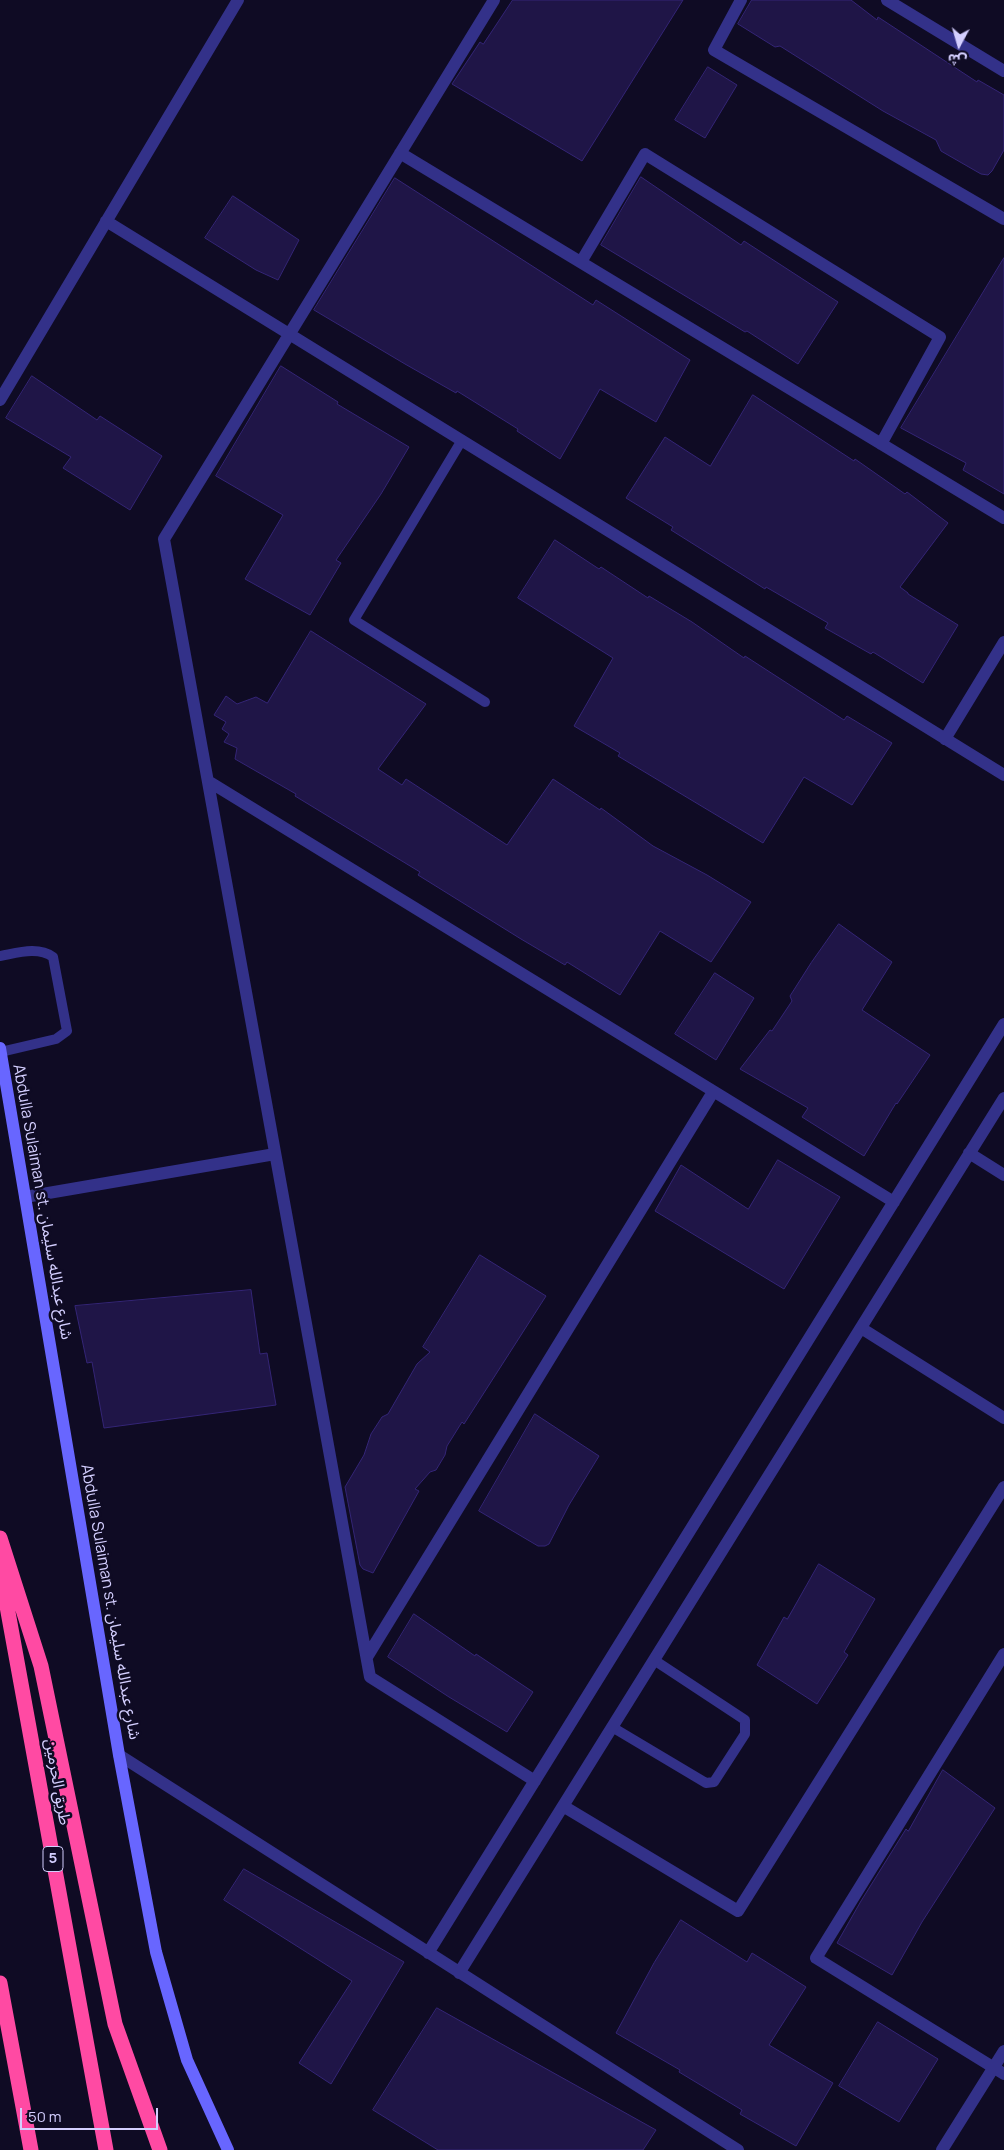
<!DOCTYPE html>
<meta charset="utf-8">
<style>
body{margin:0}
#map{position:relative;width:1004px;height:2150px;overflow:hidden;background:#0f0b24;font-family:Manrope,"Noto Sans Arabic",sans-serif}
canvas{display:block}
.north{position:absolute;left:934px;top:20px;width:50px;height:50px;-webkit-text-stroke:4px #0f0b24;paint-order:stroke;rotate:186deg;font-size:14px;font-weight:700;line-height:20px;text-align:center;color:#d4cfff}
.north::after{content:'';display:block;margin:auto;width:18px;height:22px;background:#d4cfff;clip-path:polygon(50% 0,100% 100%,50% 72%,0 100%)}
.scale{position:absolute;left:20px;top:2108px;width:138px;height:22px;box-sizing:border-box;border:2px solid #d4cfff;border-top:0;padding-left:6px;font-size:15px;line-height:18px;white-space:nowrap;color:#d4cfff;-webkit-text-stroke:4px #0f0b24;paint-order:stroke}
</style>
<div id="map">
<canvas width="1004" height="2150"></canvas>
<div class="north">ش</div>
<div class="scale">50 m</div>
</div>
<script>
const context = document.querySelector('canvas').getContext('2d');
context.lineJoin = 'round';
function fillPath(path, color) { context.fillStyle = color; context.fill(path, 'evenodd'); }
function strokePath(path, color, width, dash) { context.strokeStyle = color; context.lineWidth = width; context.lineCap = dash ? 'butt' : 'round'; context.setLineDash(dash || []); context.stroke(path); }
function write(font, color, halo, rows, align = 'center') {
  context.font = font + ' Manrope,"Noto Sans Arabic",sans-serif'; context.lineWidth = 5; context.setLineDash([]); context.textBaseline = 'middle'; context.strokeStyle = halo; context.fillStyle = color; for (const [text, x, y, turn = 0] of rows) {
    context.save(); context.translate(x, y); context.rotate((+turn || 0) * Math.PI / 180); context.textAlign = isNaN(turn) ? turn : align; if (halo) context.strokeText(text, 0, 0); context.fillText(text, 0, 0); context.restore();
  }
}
const building = new Path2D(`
 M513 0H683L582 161 452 84 480 42 483 44Z
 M752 0H851L877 20 878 17 977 82 978 80 1004 95V150L992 171 988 175 981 174 941 151 936 140 883 111 780 46 775 47 738 24Z
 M708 67 737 85 705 138 675 120Z
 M641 177 741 245 744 241 838 302 798 364 747 331 745 332 601 245Z
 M395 178 593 305 596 300 690 360 656 422 600 389 560 459 517 431 518 429 457 391 456 393 405 364 314 310Z
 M233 196 299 240 278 280 256 270 205 238Z
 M1004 258V494L963 470 966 463 901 428Z
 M281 366 338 402 337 404 409 447 381 494 336 560 341 563 310 615 245 579 283 515 216 476Z
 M32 376 97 420 100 416 162 456 130 510 63 468 71 457 6 418Z
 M753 395 854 461 855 459 905 494 907 492 948 523 900 587 908 593V594L958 625 923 683 873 652 871 654 825 628 828 623 766 587 765 589 671 530 673 527 626 498 665 437 710 466Z
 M555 540 599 569 601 567 648 598 649 596 692 622 744 658 745 656 844 720 847 716 892 743 852 805 804 777 763 843 618 756 620 753 574 726 613 658 518 598Z
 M311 631 426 704 378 769 402 785 406 779 507 845 553 779 600 810 601 808 653 846 707 875 751 902 711 962 660 931 620 995 567 962 565 965 521 939 418 875 420 872 295 796 296 794 235 759 237 748 224 742 229 734 222 729 226 722 214 715 226 696 237 704 256 697 267 703Z
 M839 924 892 962 862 1010 930 1055 897 1104 896 1103 864 1156 802 1117 808 1108 740 1069 770 1030 772 1031 792 1001 790 996 811 963Z
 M715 973 754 998 716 1060 675 1034Z
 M778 1160 840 1197 784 1289 655 1211 681 1165 748 1209Z
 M480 1255 546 1296 464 1424 462 1422 447 1446 445 1455 436 1470 430 1472 415 1489 419 1491 373 1573 363 1569 360 1565 345 1487 364 1455 371 1434 382 1417 388 1414 417 1364 430 1352 423 1347Z
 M251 1290 260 1354 267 1353 276 1405 104 1428 92 1362 87 1363 75 1306Z
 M535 1414 599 1456 569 1505 549 1544 545 1546H538L479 1511Z
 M819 1564 875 1599 844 1652 848 1655 817 1704 757 1665 784 1617 787 1619Z
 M414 1614 475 1656 476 1654 533 1692 507 1732 449 1697 388 1657Z
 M943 1770 995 1808 922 1922 892 1975 837 1943 861 1901 906 1829 908 1831Z
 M244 1869 404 1962 331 2084 299 2063 352 1981 224 1900Z
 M681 1920 747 1962 752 1953 806 1987 769 2045 833 2083 796 2146 740 2114 742 2110 679 2072 680 2070 616 2033 654 1963Z
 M437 2008 656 2130 643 2150H438L373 2110Z
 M878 2022 938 2059 899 2122 839 2086Z`);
const service = new Path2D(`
 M462 440 354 620 485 702
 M0 956C17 953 38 946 53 957L67 1031 56 1039 1 1052
 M612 1727 706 1783 714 1782 745 1734V1720L654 1660`);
const minor = new Path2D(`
 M494 0 164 539 370 1677 535 1781
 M741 0 714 50 1004 219
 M887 0 1004 71
 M400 153 1004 518
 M106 221 1004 775
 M581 262 645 154 940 337 881 444
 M0 400 238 0
 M945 739 1004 642
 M208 781 894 1202
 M969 1153 1004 1175
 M25 1197 275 1154
 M861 1328 1004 1418
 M1004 1654 816 1958 1004 2074
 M367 1657 713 1092
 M119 1755 738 2150
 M563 1806 738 1911 1004 1487
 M428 1953 1004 1024
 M459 1973 1004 1098
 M942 2150 1004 2051`);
const secondary = new Path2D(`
 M0 1048 119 1755 156 1952 187 2060 228 2150`);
const motorway = new Path2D(`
 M0 1538 41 1666 115 2024 160 2150
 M0 1568 106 2150
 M0 1983 31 2150`);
const shields = [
 [53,1859,20]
];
const shieldNames = [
 ["5",53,1859]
];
const streetNames = [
 ["Abdulla Sulaiman st. شارع عبدالله سليمان",42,1202,80],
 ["Abdulla Sulaiman st. شارع عبدالله سليمان",110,1602,80],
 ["طريق الحرمين",57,1782,80]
];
fillPath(building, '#1f1547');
strokePath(building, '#342576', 1);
strokePath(service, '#333189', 10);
strokePath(minor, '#333189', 12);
strokePath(secondary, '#6866ff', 12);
strokePath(motorway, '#ff4aa3', 15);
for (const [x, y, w] of shields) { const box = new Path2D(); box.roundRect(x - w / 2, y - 12.5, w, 25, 4); context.fillStyle = '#0f0b24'; context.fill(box); strokePath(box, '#d4cfff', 1); }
write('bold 15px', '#d4cfff', null, shieldNames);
write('16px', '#d4cfff', '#0f0b24', streetNames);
</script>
